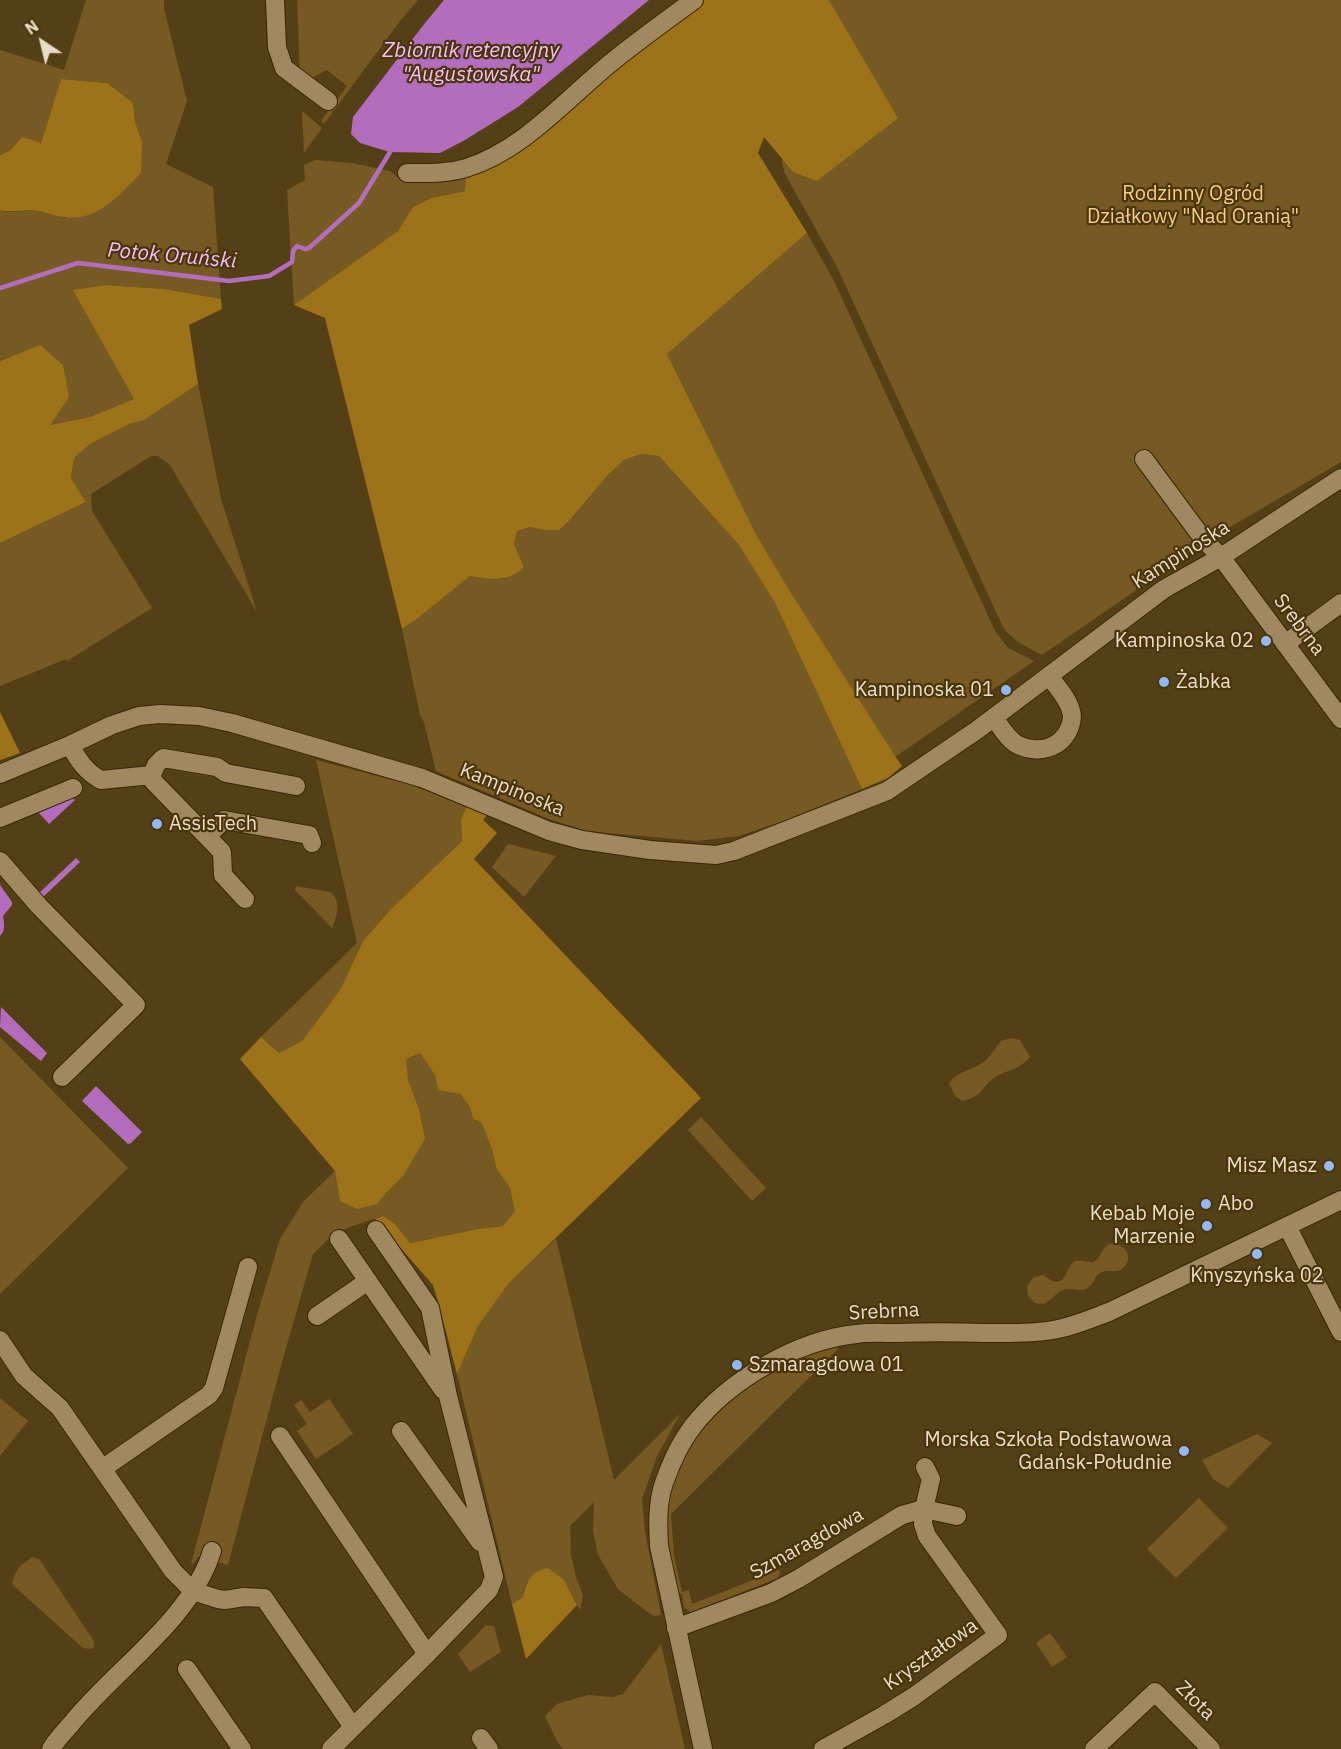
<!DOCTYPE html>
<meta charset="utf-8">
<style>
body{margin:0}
#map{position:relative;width:1341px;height:1749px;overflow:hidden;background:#554016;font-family:"IBM Plex Sans",sans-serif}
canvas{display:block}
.north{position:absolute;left:12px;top:12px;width:60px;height:60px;-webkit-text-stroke:4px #4a3509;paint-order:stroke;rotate:325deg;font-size:16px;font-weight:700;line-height:24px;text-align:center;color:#eaddc8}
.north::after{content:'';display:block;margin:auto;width:21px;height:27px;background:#eaddc8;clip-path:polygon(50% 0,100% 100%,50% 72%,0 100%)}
</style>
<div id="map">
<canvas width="1341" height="1749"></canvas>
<div class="north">N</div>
</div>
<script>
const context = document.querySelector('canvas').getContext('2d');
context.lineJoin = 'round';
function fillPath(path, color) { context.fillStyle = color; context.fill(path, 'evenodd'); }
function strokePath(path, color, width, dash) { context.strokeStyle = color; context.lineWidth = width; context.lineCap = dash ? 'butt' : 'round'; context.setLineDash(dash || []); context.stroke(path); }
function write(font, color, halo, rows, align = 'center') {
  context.font = font + ' "IBM Plex Sans",sans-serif'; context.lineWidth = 4.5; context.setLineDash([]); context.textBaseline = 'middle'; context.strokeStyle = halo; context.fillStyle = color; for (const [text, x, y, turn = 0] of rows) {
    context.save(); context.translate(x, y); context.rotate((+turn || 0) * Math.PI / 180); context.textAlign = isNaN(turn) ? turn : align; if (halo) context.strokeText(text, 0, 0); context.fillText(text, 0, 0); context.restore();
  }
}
const green = new Path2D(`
 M86 0H164V8L187 101 166 164 213 187 221 299 165 289 106 285 74 290 134 399 90 417 49 425 40 345 0 361V210L7 212 34 210 66 218 142 143 135 122 133 103 109 83 61 79 41 143 11 150 0 155V50L64 70Z
 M297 0H418L400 21 324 124 321 121 347 86 327 70 305 81 300 77Z
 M829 0H1341V462L1215 536 1210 535 1212 538 1042 655C1027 647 1013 641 1003 627L837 267 785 174 782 162V159L794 172 898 118Z
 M302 111 322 128 304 153Z
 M315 160 352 163 390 171 397 177 415 180 466 171 465 191 431 198 413 207 398 231 294 305 287 190 305 180 304 165Z
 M807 233 834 281 995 631 1008 648 1034 661 895 757 791 593 757 536 667 354Z
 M198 384 221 499 257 612 170 465 158 456H151L91 494 92 511 152 608 67 661 66 659 0 686V543L86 502 71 478 74 458 90 444 129 424 144 420Z
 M641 454 659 456 739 545 775 603 862 789 783 821 739 836 697 841 587 831 549 819 436 771 424 722 420 715 402 629 418 618 470 576 504 579 524 567 514 544 516 531 530 527 544 530H559L569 521 607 476 624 460Z
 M316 760 411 785 467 806 461 819 462 841 391 909 363 941 340 990 302 1041 279 1053 261 1037 357 943Z
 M508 844 556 856 524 897 492 867Z
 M296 886 330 892C342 900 337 917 332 928L295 890Z
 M0 1037 128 1168 0 1294Z
 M1011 1038 1020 1040 1030 1057C1016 1073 1007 1068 993 1079 979 1089 984 1096 962 1101L955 1096 949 1083C961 1069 969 1072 982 1063 990 1058 995 1048 1001 1041Z
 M420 1053 435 1075 438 1089 460 1094 470 1107 473 1119 481 1122 492 1149 496 1168 510 1188 516 1211 503 1226 478 1229 409 1243 394 1223 383 1216 335 1232 313 1254 280 1369 228 1565 198 1557 194 1563 191 1564 257 1315 280 1239 303 1202 335 1171 340 1201 377 1204 387 1192 403 1176 419 1109 408 1080 405 1059Z
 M701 1117 766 1188 752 1201 688 1130Z
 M556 1239 614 1480 680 1414 657 1456 642 1499 645 1532 661 1615 654 1616 646 1611 618 1589 598 1555 593 1531 594 1502 570 1526 571 1555 576 1577 583 1595 580 1610 564 1580 526 1583 523 1597 512 1604 457 1374 478 1326 509 1283Z
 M1113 1243C1125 1245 1134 1257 1124 1267 1117 1275 1110 1268 1102 1272 1094 1275 1094 1285 1086 1289 1079 1292 1071 1287 1063 1290 1051 1295 1050 1307 1035 1303L1028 1296 1027 1286 1034 1277 1044 1275C1047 1277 1049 1280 1053 1281 1066 1286 1066 1267 1074 1262 1081 1259 1087 1263 1094 1262 1103 1256 1101 1246 1113 1243Z
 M836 1345 838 1349 671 1514 674 1556 682 1592 689 1590 692 1604 779 1570 780 1572 778 1578 694 1611 690 1612 684 1607 682 1594H677C672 1569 665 1543 667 1517 675 1426 755 1369 836 1345Z
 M0 1398 28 1421 0 1456Z
 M329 1399 353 1434 316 1459 297 1431 307 1424 294 1405 301 1400 310 1412Z
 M1257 1434 1272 1443 1228 1488 1213 1479 1202 1460Z
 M1199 1498 1228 1528 1176 1578 1147 1549Z
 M32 1557 39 1559 94 1641V1646L92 1649 83 1648 15 1587 12 1583 15 1574 19 1567Z
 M486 1625 494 1626 501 1652 470 1672 458 1654Z
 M1050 1633 1067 1657 1052 1667 1036 1643Z
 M661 1644 685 1749H563L558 1743 545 1716 557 1704 588 1695 613 1697 623 1694Z`);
const forest = new Path2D(`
 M705 0H829L898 118 817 181 793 172 764 137 758 153 807 233 667 354 757 536 791 593 895 756 902 766 888 778 862 789 775 603 739 545 659 456 641 454 624 460 607 476 569 521 559 530H544L530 527 517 531 514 544 524 567C509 583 490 579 470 576L418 618 402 629 325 318 294 305 398 231 413 207 431 198 465 191 466 171 613 68Z
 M61 79 108 83 133 103 135 122 142 142 141 173C119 195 98 222 64 217 53 216 43 211 32 210 21 210 11 213 0 210V155L11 150 22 137 41 143Z
 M106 285 165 289 221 299 222 309 189 325 198 384 144 420 129 424 90 444 74 458 71 478 86 502 0 543V361L40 345 63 365 69 397 50 425 90 417 134 399 73 290Z
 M0 712 20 753 0 760Z
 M467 806 487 815 483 820 497 833 474 859 701 1098 509 1283 478 1326 457 1374 438 1301 433 1285 375 1219 383 1216 394 1223 410 1243 478 1229 503 1226 515 1211 510 1188 496 1168 492 1149 481 1122 473 1119 470 1107 460 1094 438 1090 435 1075 420 1053 406 1059 408 1080 419 1109 425 1139 403 1176 387 1192 377 1204 357 1209 340 1201 335 1171 240 1059 261 1037 279 1053 302 1041 340 990 363 941 391 909 462 841 461 819Z
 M548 1568 564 1580 577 1605 526 1659 512 1604 523 1597C527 1581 530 1572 548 1568Z`);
const water = new Path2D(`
 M444 0H649L518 107 465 140 440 153 390 152 360 143 351 134 353 117 425 23Z
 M73 798 75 800 49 824 38 812Z
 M76 858 80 862 42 898 38 894Z
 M0 885 12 902V905L3 916C4 924 6 930 0 936Z
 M1 1007 47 1053 41 1061 0 1027Z
 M96 1086 142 1132 131 1143 128 1144 82 1101Z`);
const stream = new Path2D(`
 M0 288 78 263 229 281 269 276 292 262 293 251 297 246 305 249 309 248 359 203 390 152`);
const minor = new Path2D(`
 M275 0 277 47 284 68 328 101
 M407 173C427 173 446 174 466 168 524 150 567 98 613 61 639 40 667 20 694 0
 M1144 459 1204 540 1221 557 1341 719
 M1285 644 1341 603
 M994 718C1001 727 1008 740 1018 745 1038 754 1060 749 1069 729 1071 724 1073 716 1071 711 1068 698 1056 686 1049 676
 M70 745C78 760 86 772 101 780L152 775 153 781 222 852 223 875 245 899
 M0 774 70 745 112 725 139 716 160 714 199 716 232 723 422 778 549 831 582 840 650 850 716 855 734 851 887 791 977 730 1164 589 1221 557 1341 478
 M152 775 156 765 163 758 217 767 226 773 296 786
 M0 818 73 788
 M207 836 224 820 309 835 312 843
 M0 861 39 906 136 1005 62 1077
 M1287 1226 1341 1332
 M339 1239 443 1390
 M317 1316 368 1281
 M0 1340 24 1376 60 1408 173 1571 193 1591 218 1599 225 1600 244 1597 264 1598 353 1727
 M401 1431 480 1542
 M280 1436 427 1654
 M102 1469 209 1395 214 1388 248 1267
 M676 1628 771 1593 798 1579 902 1515 924 1509 957 1516
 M187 1669 242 1749
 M481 1738 489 1749
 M51 1749C56 1740 64 1732 71 1724 115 1669 191 1620 212 1551
 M331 1749 427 1654 489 1590 494 1577 448 1396 430 1308 376 1230
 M703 1749 659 1546C658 1525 657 1503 664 1483 671 1463 680 1443 693 1426 729 1380 798 1340 856 1334 870 1332 884 1333 897 1333 926 1332 955 1332 984 1333 1007 1333 1030 1334 1053 1330 1072 1327 1090 1319 1109 1312L1341 1200
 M823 1749 884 1715 913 1697 998 1635 927 1536 923 1524 924 1509 931 1479 925 1467
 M1094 1749 1155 1692 1211 1749`);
const markers = [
 [1266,641,6,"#90b8fd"],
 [1164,682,6,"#90b8fd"],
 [1006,690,6,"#90b8fd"],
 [157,824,6,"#90b8fd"],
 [1329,1166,6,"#90b8fd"],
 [1206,1204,6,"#90b8fd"],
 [1207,1226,6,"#90b8fd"],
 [1257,1254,6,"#90b8fd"],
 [737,1365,6,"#90b8fd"],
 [1184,1451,6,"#90b8fd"]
];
const parkNames = [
 ["Rodzinny Ogród",1193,194],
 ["Działkowy \"Nad Oranią\"",1193,217]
];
const streetNames = [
 ["Kampinoska",1181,555,-32],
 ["Srebrna",1299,625,53],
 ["Kampinoska",512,790,22],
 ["Srebrna",884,1312,-3],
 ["Szmaragdowa",807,1544,-29],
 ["Kryształowa",931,1655,-35],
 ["Złota",1195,1701,45]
];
const poiNames = [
 ["Kampinoska 02",1254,641],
 ["Żabka",1176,682,"left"],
 ["Kampinoska 01",994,690],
 ["AssisTech",169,824,"left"],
 ["Misz Masz",1317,1166],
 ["Abo",1218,1204,"left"],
 ["Kebab Moje",1195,1214],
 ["Marzenie",1195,1237],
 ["Knyszyńska 02",1257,1276,"center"],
 ["Szmaragdowa 01",749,1365,"left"],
 ["Morska Szkoła Podstawowa",1172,1440],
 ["Gdańsk-Południe",1172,1463]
];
const waterNames = [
 ["Zbiornik retencyjny",471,51],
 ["\"Augustowska\"",471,75],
 ["Potok Oruński",172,256,5]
];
fillPath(green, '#775a23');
fillPath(forest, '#9d731a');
fillPath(water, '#b26dbe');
strokePath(stream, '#b26dbe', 4.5);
strokePath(minor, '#372707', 20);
strokePath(minor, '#a1895f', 18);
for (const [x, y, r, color] of markers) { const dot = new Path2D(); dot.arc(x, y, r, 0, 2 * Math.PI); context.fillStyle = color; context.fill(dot); strokePath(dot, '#4a3509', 2); }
write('20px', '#f6cd84', '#4a3509', parkNames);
write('20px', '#eaddc8', '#4a3509', streetNames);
write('20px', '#eaddc8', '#4a3509', poiNames, 'right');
write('italic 21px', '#f4bffe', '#4a3509', waterNames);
</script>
